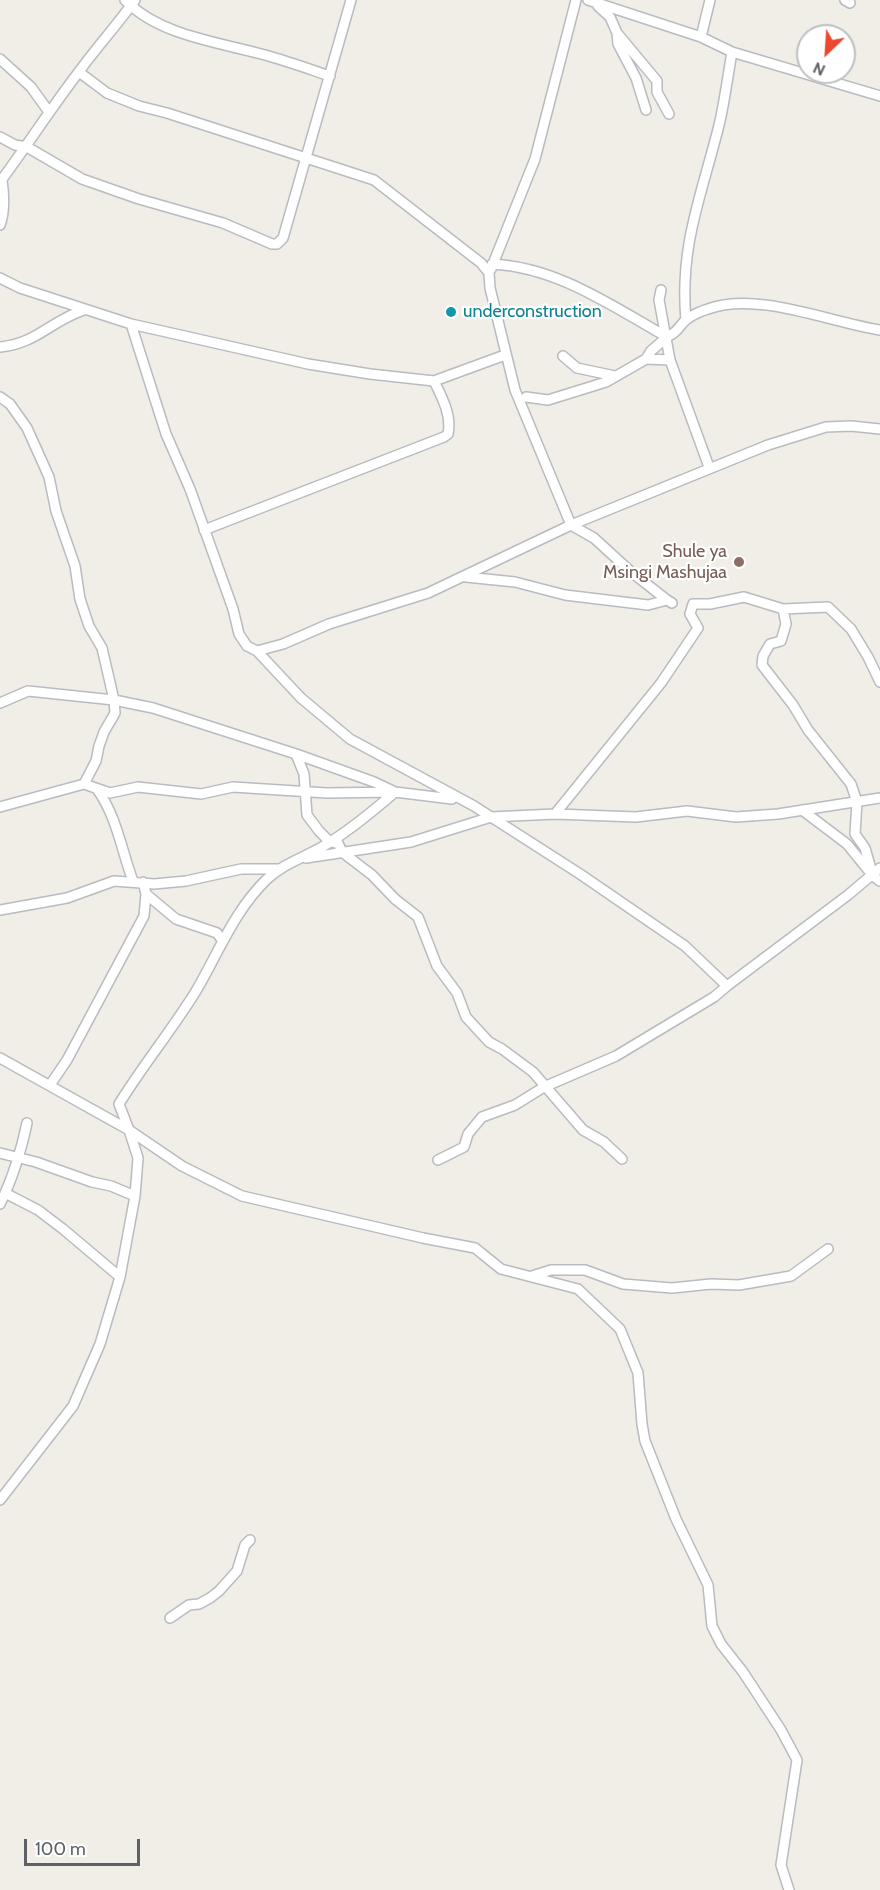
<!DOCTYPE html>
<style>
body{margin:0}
#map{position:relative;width:880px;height:1890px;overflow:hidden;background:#f0eee6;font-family:Cabin,sans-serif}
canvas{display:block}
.north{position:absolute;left:796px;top:24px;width:60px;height:60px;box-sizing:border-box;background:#fff;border:2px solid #bec0c2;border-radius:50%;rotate:205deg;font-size:16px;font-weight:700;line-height:24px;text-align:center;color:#5d6166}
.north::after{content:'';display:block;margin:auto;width:21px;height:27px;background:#ed482f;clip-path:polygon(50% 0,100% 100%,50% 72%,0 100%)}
.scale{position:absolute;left:24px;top:1839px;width:116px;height:27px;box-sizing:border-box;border:3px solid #5d6166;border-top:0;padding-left:8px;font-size:18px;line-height:21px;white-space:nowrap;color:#5d6166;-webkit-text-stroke:4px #fff;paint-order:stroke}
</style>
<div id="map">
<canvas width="880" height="1890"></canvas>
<div class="north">N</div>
<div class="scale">100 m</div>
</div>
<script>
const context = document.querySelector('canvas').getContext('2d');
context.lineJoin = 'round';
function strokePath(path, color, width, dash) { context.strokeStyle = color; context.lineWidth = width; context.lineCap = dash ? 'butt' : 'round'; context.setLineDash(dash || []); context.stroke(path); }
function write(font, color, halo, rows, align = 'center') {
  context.font = font + ' Cabin,sans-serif'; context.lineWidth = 4.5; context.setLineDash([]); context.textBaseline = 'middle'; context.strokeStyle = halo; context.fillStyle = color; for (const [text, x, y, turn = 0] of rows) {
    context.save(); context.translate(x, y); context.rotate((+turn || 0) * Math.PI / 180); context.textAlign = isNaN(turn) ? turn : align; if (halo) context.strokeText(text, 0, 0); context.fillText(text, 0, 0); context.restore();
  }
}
const street = new Path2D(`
 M125 0C160 36 219 42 265 55 287 61 309 69 330 76
 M588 0 701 37 732 52 880 96
 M845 0 850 3
 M598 6 610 17 617 33 618 44 636 78 646 110
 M617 33 657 81V92L669 114
 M701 37 710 0
 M0 59 31 87 49 112
 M79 72 107 93 139 106 167 113 374 180 481 263 489 273 490 288 515 390 571 525 594 538 630 571 667 600 672 603
 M0 137 15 145 27 147 82 179 139 199 223 223 272 244H277L283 238 351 0
 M0 182C27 146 51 108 78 73 96 48 117 25 135 0
 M0 225C5 212 4 194 2 180
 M492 264C557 267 612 306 667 337 680 331 678 326 687 319 693 315 701 311 708 309 757 291 829 322 880 330
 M491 269 535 159 576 0
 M0 278 20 288 131 324 308 364 370 374 434 381 505 355
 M661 290 659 300 670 360 709 467
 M686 320C679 244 703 192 720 121 725 98 728 75 732 52
 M131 324 166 434 190 489 233 609 239 634 247 646 257 651 283 644 329 624 428 593 571 525 768 445 826 427 851 426 880 429
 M0 347C36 344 52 320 84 310
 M563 356 577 368 615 376
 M646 359 651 351 667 337
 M0 397 10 404 27 428 49 477 56 511 75 566 80 599 89 626 102 648 114 700 115 713 104 732 99 746 96 761 84 784
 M526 397 548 400 606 382 646 359 670 360
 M204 530 444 437 448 434C452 416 442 397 434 381
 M466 577 515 582 565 595 648 605 667 600
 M783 609 786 624 781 641 770 644 763 656 762 665 793 705 808 730 851 784 857 802 855 834 865 848 873 876
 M257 651 301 698 350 739 474 806 580 874 685 946 727 986 848 895 880 868
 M0 703 28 691 114 700 153 708 296 754 304 774 307 815 319 831 330 842 338 843 342 852 372 875 395 899 418 917 437 966 457 993 466 1017 489 1042 502 1049 533 1072 583 1130 604 1142 622 1159
 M296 754 374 782 393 791
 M97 789C117 817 121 849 133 881
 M395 792C372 812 348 832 322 847 303 858 283 864 267 879 234 911 219 952 196 991 172 1030 143 1065 119 1104L129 1130 182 1166 242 1196 423 1238 475 1248 501 1269 578 1289 620 1329 638 1373 642 1424 645 1441 676 1519 708 1585 712 1626 721 1644 743 1672 781 1730 797 1760 781 1865 789 1890
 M0 807 84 784 110 793 138 787 201 794 233 787 327 793 395 792 452 799
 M802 810 847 844 873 876 880 881
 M555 814 661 683 698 628 690 614 693 604H710L744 597 783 609 828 607 851 629 868 657 880 682
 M306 858 411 842 491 817 555 814 636 817 687 811 736 817 778 814 880 798
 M146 894 176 919 217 933 222 940
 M0 910 67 898 114 881 154 884 186 881 241 869H278
 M0 1058 129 1130 138 1158 135 1196 120 1277 100 1344 73 1406 0 1500
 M50 1085 67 1060 144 916 146 894 143 882
 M0 1153 36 1162 92 1182 111 1186 135 1196
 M438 1160 464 1147 468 1134 482 1117 515 1105 544 1087 616 1056 714 997 727 986
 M5 1193 38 1210 63 1229 120 1277
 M0 1204C13 1178 21 1151 27 1123
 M532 1276 551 1270H585L623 1284 672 1288 711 1284 739 1285 791 1276 828 1249
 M170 1618 189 1605 199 1604 210 1598 219 1591 237 1571 245 1545 250 1540`);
const markers = [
 [451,312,6,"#0f9aa8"],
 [739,562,6,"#8d6e63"]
];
const cultureNames = [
 ["underconstruction",463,312]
];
const educationNames = [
 ["Shule ya",727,552],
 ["Msingi Mashujaa",727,573]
];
strokePath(street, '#b8bbc0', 12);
strokePath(street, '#fff', 9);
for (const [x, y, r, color] of markers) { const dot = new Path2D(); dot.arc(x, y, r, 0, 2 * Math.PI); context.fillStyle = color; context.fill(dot); strokePath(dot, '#fff', 2); }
write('18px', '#0d838f', '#fff', cultureNames, 'left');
write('18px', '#785e54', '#fff', educationNames, 'right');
</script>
